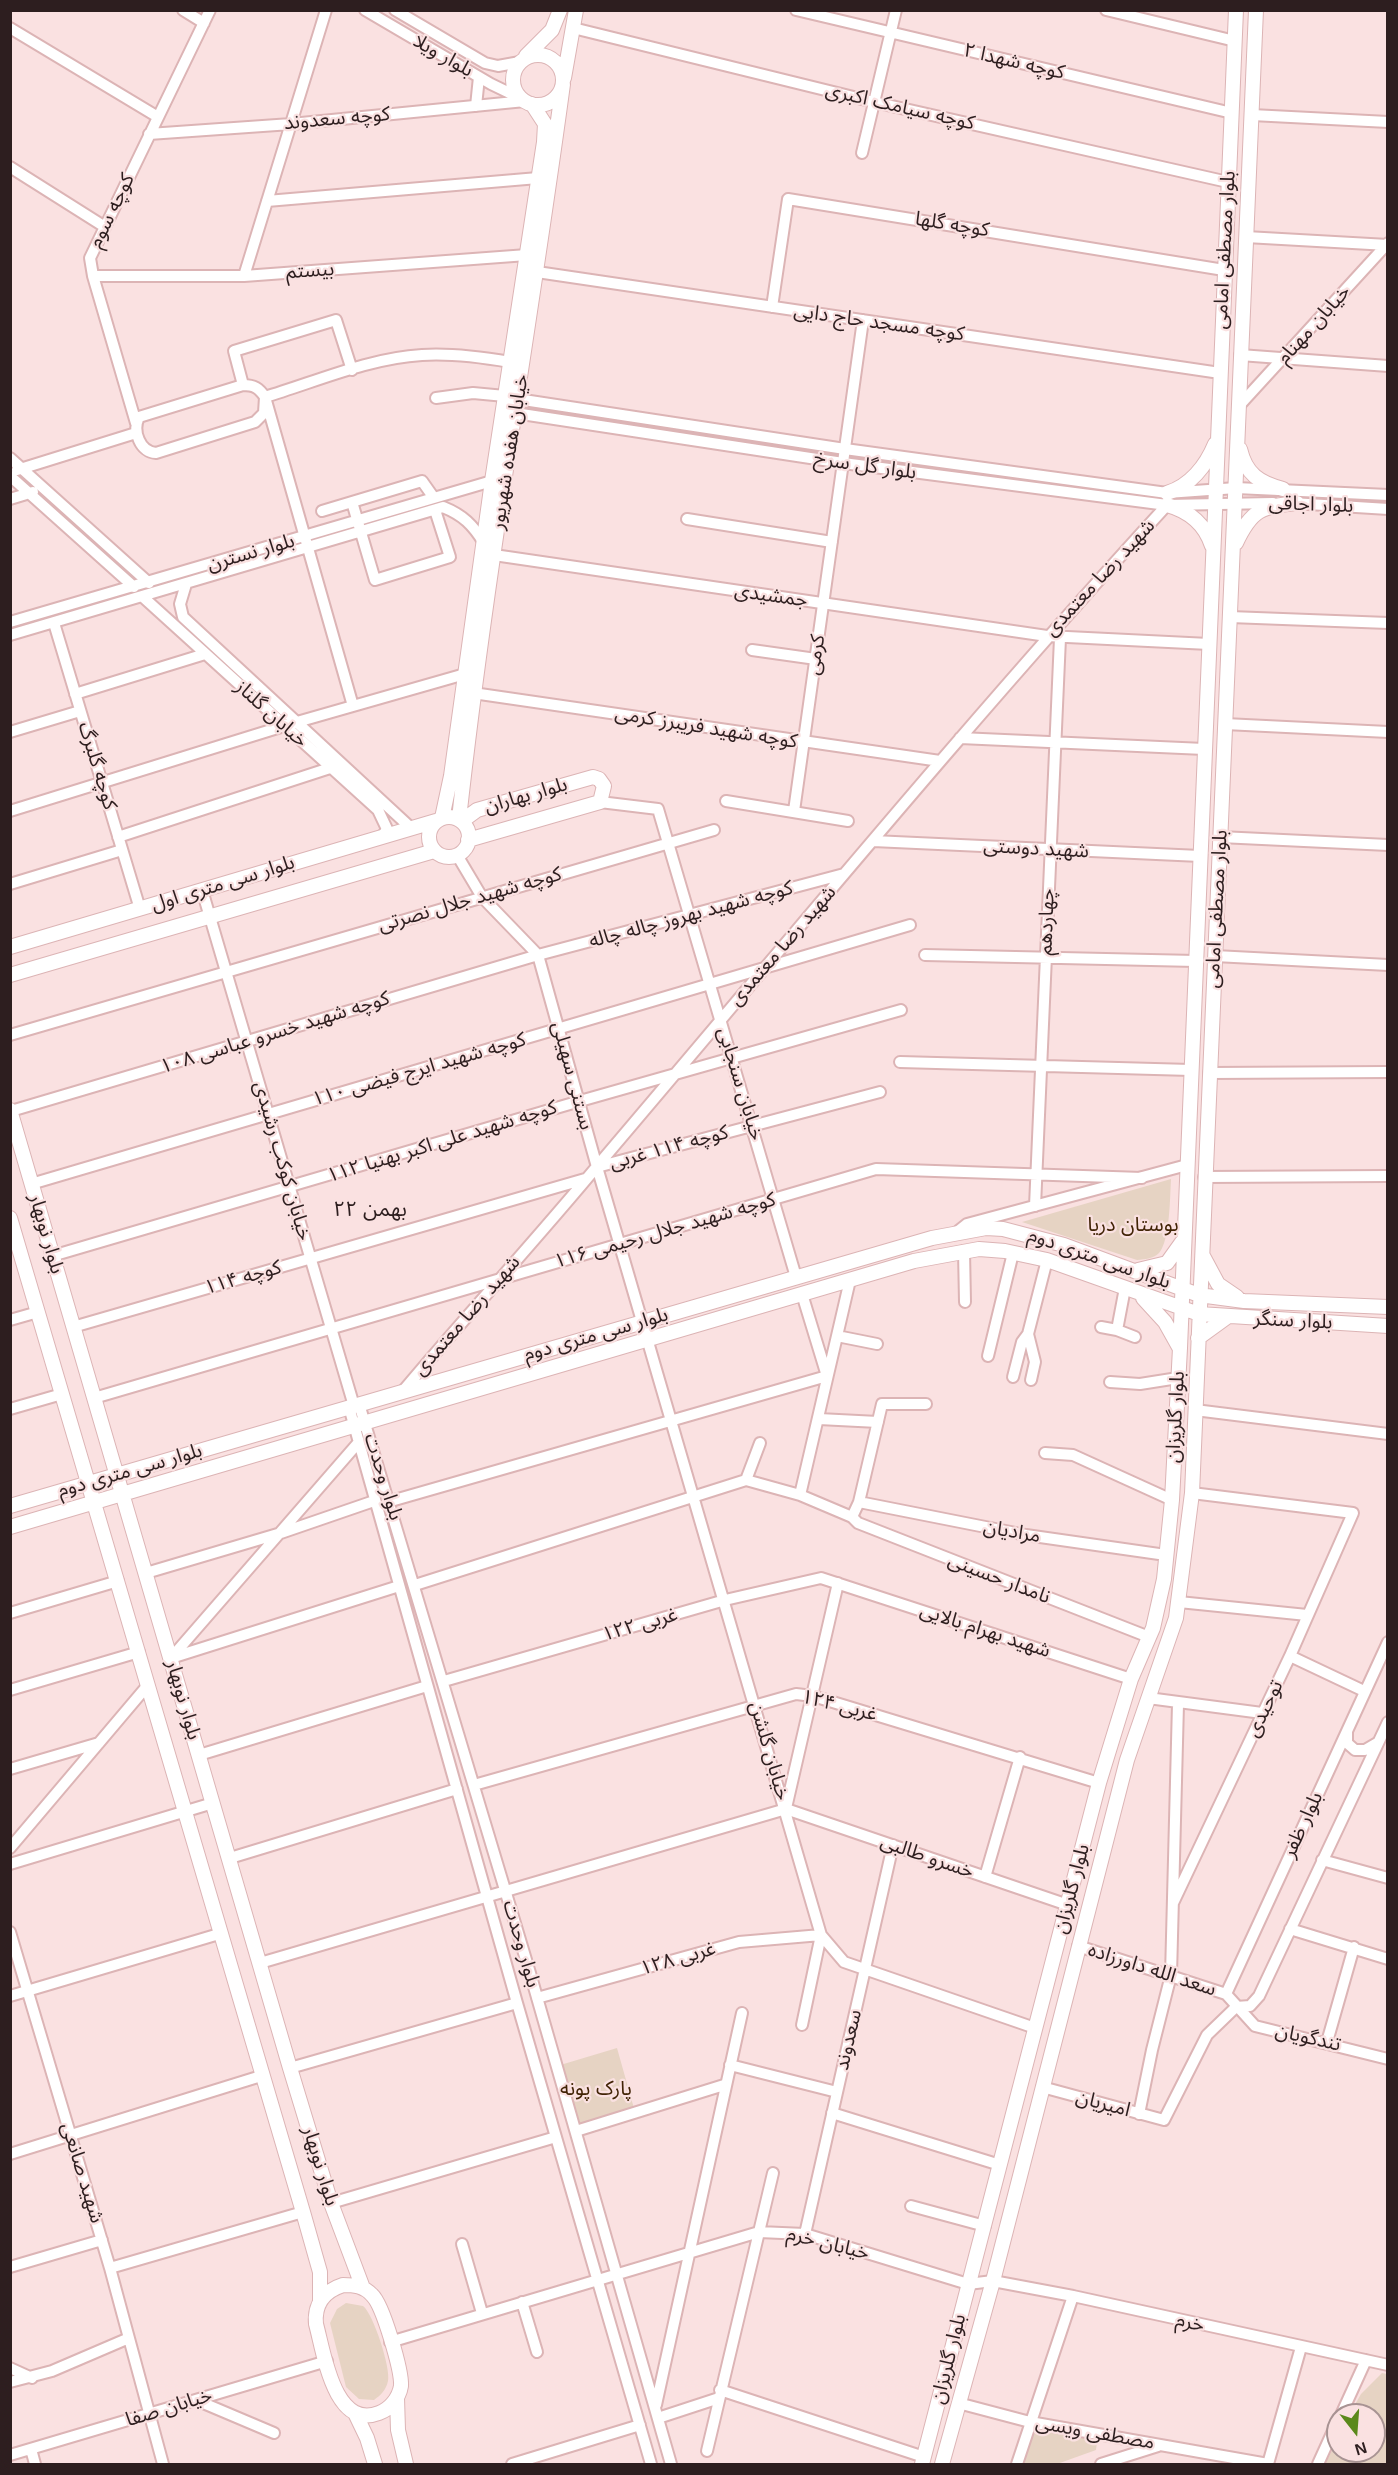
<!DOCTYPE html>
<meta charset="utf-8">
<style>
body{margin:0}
#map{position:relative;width:1398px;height:2475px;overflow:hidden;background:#fae1e1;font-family:Helvetica,sans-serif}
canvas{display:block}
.frame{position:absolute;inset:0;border:12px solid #2d1e1f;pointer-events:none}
.north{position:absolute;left:1326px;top:2403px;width:60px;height:60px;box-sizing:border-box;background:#fae1e1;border:2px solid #a89393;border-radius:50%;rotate:163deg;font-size:16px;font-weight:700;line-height:24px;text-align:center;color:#2d1e1f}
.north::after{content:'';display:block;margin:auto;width:21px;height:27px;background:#5b891b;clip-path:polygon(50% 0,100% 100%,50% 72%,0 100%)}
</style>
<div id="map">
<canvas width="1398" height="2475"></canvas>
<div class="frame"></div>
<div class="north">N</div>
</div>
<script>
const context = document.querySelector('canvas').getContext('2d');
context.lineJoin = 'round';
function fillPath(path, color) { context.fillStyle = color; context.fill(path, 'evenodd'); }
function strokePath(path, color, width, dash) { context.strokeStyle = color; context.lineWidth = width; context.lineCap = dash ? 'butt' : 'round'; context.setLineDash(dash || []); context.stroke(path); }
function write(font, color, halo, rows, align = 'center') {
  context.font = font + ' Helvetica,"Noto Sans Arabic",sans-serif'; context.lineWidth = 4.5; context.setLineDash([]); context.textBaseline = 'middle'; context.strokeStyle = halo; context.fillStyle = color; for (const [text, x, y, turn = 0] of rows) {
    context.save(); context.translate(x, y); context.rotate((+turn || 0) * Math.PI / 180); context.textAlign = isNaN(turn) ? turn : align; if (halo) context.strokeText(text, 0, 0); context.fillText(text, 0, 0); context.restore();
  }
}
const green = new Path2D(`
 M1171 1179C1170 1196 1170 1241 1159 1253 1153 1259 1145 1259 1137 1260L1022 1222Z
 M617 2048 635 2112 576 2131 557 2066Z
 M346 2303 363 2306C373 2313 391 2368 388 2381 386 2390 381 2395 374 2400L359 2399 346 2387 330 2323 337 2309Z
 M1382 2373 1387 2374V2464H1325L1338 2438V2451H1374V2415H1349L1361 2394Z
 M1034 2426 1093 2437 1097 2442 1096 2450 1057 2464H1022Z`);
const minor = new Path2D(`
 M183 10 204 23
 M365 10 491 84 522 99
 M395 10 485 63 498 66 520 62
 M796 10 1232 113
 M1106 10 1235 41
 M10 28 158 117
 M573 28 874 102 1228 182
 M476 106 479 77
 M1252 115 1388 122
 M149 134 291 124 525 101
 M862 153 896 10
 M10 167 105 227
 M267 201 538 178
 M1246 237 1388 245
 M537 272 1220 373
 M93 276H244L527 255
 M244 276 326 10
 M772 307 788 199 1224 270
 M1240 355 1388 366
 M243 385 234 351 336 320 352 370
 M265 397 264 413 255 422 156 453C140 452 132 431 139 417L243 385C254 385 259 388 265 397L353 706
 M265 397C315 382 369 358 422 355 452 353 481 357 510 362
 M436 398 473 393 505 396
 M517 399 845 449 1167 493 1236 488 1388 495
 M1238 407 1388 243
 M515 413 843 463 1167 505 1273 503
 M136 423 93 276 90 258 210 10
 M10 458 149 583
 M17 470 136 433
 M10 476 134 587
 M10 499 33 492
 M352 502 375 580 450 557 435 510
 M1292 503 1388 509
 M322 511 422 481 434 498
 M687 519 832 542
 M494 555 1047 636 1209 644
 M186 584 180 604 183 617 411 828
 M143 597 378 810 387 829 382 837
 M1230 617 1388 623
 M10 622 492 481
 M54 623 140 909
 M10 635 443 507C463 515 473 525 484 543
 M752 650 816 659
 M473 693 940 761
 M75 694 205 654
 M1225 724 1388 732
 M10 732 80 711
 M960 738 1204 749
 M726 801 848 821
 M600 802 658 809 796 1277
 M10 811 297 722 465 674
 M794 811 863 320
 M118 837 330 768
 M1220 837 1388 845
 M873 841 1200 856
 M457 855 482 897 538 955 597 1167 821 1935 844 1962 1035 2028
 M10 884 122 850
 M202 890 354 1406
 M925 955 1196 961
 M1215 956 1388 965
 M10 1035 714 830
 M900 1062 1191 1070
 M1209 1073 1388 1072
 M11 1111 538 955 844 874
 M597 1167 880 1092
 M1204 1177 1388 1176
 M31 1184 910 925
 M1035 1206 1060 638
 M957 1232 967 1224 1187 1165
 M964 1251 965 1302
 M52 1256 580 1101 901 1010
 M10 1320 38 1312
 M73 1327 585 1179
 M1101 1327 1117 1330 1125 1288
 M1117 1330 1135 1337
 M1028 1334 1035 1362 1031 1380
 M837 1336 877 1344
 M988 1356 1013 1253
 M1013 1377 1022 1342 1028 1334 1047 1260
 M1110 1382 1140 1384 1178 1378
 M403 1391C467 1315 535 1241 599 1164 787 943 971 719 1167 505
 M94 1398 876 1169 1142 1178
 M359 1404 530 1973 671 2464
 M349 1407 517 2003 651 2464
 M10 1409 62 1394
 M1195 1410 1388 1434
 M819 1419 878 1422
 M1045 1453 1073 1455 1172 1500
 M746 1480 760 1443
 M800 1495 850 1280
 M391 1501 827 1376 802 1294
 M859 1502 1026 1535 1166 1555
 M852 1517 858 1523 1149 1637
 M146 1573 281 1533 374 1501
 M415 1585 746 1480 800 1495 852 1517 859 1502 882 1404H926
 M1179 1602 1307 1615
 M10 1613 118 1581
 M1290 1656 1364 1691
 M171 1658 358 1443
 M171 1658 399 1586
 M444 1681 725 1600 821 1578 1131 1679
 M10 1690 139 1652
 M1148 1698 1262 1713
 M1347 1732V1743L1355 1750H1365L1377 1743
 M199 1755 427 1686
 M10 1769 99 1743
 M474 1785 796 1694 813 1696 1099 1783
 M786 1808 838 1583
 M786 1809 1068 1905
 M10 1848 148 1685
 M230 1858 457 1789
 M1322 1860 1388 1878
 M10 1864 213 1803
 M985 1877 1020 1757
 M1173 1903 1290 1656 1353 1513 1192 1493
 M1290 1929 1388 1959
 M10 1932 110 2268 163 2464
 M1078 1946 1226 1994
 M260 1963 786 1809
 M1226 1994 1388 1642
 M1226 1994 1255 2026 1388 2059
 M10 1996 219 1934
 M537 1998 739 1942 821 1935 802 2025
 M1327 2042 1354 1947
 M730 2065 837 2092
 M290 2068 517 2003
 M1042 2087 1164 2120 1207 2035 1236 2007 1250 2006 1259 1996 1388 1722
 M832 2113 1000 2165
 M1139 2114 1152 2050 1171 1975 1178 1704
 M576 2131 724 2085
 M10 2154 261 2076
 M331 2203 556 2137
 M911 2206 985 2226
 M805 2234 893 1845
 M462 2244 482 2313
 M10 2267 102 2240
 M110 2268 303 2212
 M522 2302 537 2352
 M390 2342 759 2232 805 2234 968 2284 993 2281 1073 2296 1388 2365
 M10 2368 32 2378
 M10 2382 52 2371 129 2338
 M720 2390 924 2457
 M196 2400 274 2433
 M958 2403 1030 2422 1268 2464
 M656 2405 742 2013
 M1341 2415 1366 2360
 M658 2418 719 2398
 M31 2449 35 2464
 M707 2451 773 2173
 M10 2455 327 2361
 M512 2464 640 2425
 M1017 2464 1073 2296
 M1101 2464 1158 2446
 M1268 2464 1301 2347
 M1318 2464 1338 2420`);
const major = new Path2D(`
 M513 80a25 25 0 1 1 50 0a25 25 0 1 1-50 0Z
 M526 56 552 30 560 10
 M564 78 576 10
 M1240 449C1246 474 1259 483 1283 489
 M1167 493C1190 486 1206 466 1215 444
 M1167 505C1189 511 1205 524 1212 546
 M1236 543C1252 509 1261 507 1297 503
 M429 837a20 20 0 1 1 40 0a20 20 0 1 1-40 0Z
 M442 818 451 776 492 481 544 142 545 124 532 104
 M459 819C486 573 530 329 563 84
 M462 821 477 810 593 777 599 779 604 786 600 802 468 840
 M10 947 436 821
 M10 975 434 851
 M10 1110 290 2068 331 2203 363 2288
 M10 1218 303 2212 320 2272V2300
 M1203 1256 1218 1284 1237 1297
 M1138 1270 1167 1263 1182 1242
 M1143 1298 1165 1322 1179 1347
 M1198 1338 1227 1317
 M10 1506 932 1238 986 1228 1003 1229 1064 1245 1199 1295 1244 1301 1388 1307
 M10 1527 914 1261 979 1249 1005 1251 1047 1260 1199 1314 1388 1326
 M343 2285C354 2285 364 2286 372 2295 383 2305 402 2371 401 2386 399 2398 390 2409 379 2413 334 2430 324 2353 316 2324 314 2305 324 2291 343 2285Z
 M397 2398 398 2430 406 2464
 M355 2413 367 2438 375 2464
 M922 2464 1099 1783 1131 1679 1153 1628 1164 1579 1172 1500 1180 1348 1236 10
 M942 2464 993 2281 1127 1760 1176 1618 1192 1493 1256 10`);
const streetNames = [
 ["بلوار ویلا",443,56,30],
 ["۲ کوچه شهدا",1014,62,13],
 ["کوچه سیامک اکبری",900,107,13],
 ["کوچه سعدوند",337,119,-5],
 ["کوچه سوم",112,211,-64],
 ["کوچه گلها",952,225,9],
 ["بلوار مصطفی امامی",1225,250,-87],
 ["بیستم",310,271,-4],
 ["کوچه مسجد حاج دایی",879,323,8],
 ["خیابان مهنام",1314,325,-48],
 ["خیابان هفده شهریور",510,452,-81],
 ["بلوار گل سرخ",865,466,8],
 ["بلوار اجاقی",1311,505,2],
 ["بلوار نسترن",251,553,-16],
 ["شهید رضا معتمدی",1100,578,-47],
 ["جمشیدی",771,596,8],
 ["کرمی",816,655,-82],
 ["خیابان گلناز",271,714,42],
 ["کوچه شهید فریبرز کرمی",706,728,9],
 ["کوچه گلبرگ",97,766,73],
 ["بلوار بهاران",526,796,-16],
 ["شهید دوستی",1036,849,3],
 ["بلوار سی متری اول",223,884,-17],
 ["کوچه شهید جلال نصرتی",470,900,-16],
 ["بلوار مصطفی امامی",1217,909,-87],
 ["کوچه شهید بهروز چاله چاله",691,915,-15],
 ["چهاردهم",1047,922,-88],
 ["شهید رضا معتمدی",783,946,-49],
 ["کوچه شهید خسرو عباسی ۱۰۸",275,1033,-17],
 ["کوچه شهید ایرج فیضی ۱۱۰",419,1070,-16],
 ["بستنی سهیلی",572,1076,75],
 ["خیابان سنجابی",740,1084,73],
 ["کوچه شهید علی اکبر بهنیا ۱۱۲",442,1142,-17],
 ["کوچه ۱۱۴ غربی",669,1148,-15],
 ["خیابان کوکب رشیدی",282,1161,74],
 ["کوچه شهید جلال رحیمی ۱۱۶",665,1231,-16],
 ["بلوار نوبهار",46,1234,74],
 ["بلوار سی متری دوم",1099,1259,19],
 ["کوچه ۱۱۴",243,1278,-16],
 ["شهید رضا معتمدی",467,1316,-49],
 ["بلوار سنگر",1293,1321,3],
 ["بلوار سی متری دوم",596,1335,-16],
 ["بلوار گلریزان",1176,1417,-87],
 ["بلوار سی متری دوم",130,1471,-16],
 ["بلوار وحدت",383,1477,73],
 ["مرادیان",1012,1532,10],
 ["نامدار حسینی",999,1579,21],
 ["۱۲۲ غربی",640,1625,-16],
 ["شهید بهرام بالایی",985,1631,18],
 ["بلوار نوبهار",183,1700,74],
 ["۱۲۴ غربی",839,1706,14],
 ["توحیدی",1265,1709,-64],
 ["خیابان گلشن",769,1751,74],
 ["بلوار ظفر",1303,1825,-65],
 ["خسرو طالبی",927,1857,19],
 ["بلوار گلریزان",1072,1889,-75],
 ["بلوار وحدت",521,1944,74],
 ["۱۲۸ غربی",678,1959,-16],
 ["سعد الله داورزاده",1152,1970,18],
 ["تندگویان",1308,2038,13],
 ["سعدوند",849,2040,-77],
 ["امیریان",1103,2104,15],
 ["بلوار نوبهار",320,2166,73],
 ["شهید صانعی",82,2173,73],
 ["خیابان خرم",828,2244,14],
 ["خرم",1190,2323,13],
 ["بلوار گلریزان",949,2359,-76],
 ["خیابان صفا",169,2408,-17],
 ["مصطفی ویسی",1095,2433,10]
];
const parkNames = [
 ["بوستان دریا",1133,1225],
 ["پارک پونه",596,2089]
];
const neighbourhoodNames = [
 ["۲۲ بهمن",370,1210]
];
fillPath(green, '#e6d3c3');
strokePath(minor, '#dcb4b5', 14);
strokePath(major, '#dcb4b5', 16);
strokePath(minor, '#fff', 10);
strokePath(major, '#fff', 14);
write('20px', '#2d1e1f', '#fae1e1', streetNames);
write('20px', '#412406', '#fae1e1', parkNames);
write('21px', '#2d1e1f', '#fae1e1', neighbourhoodNames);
</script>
